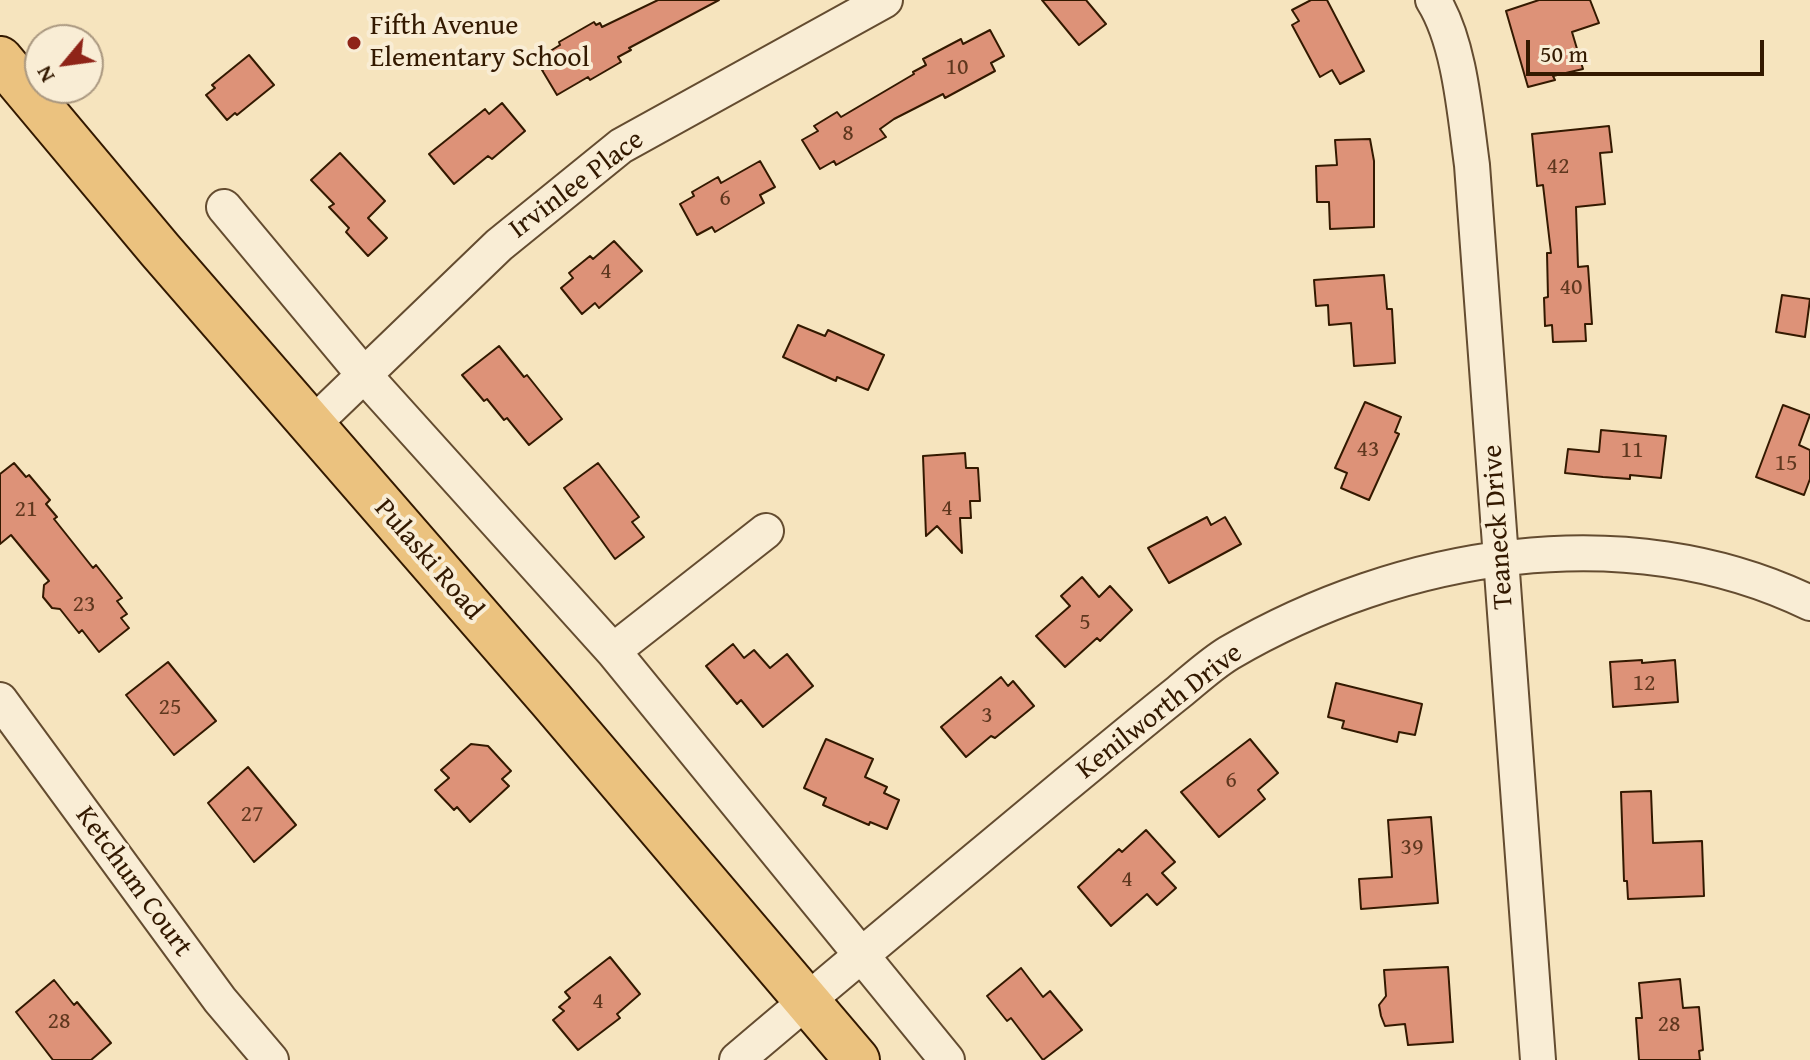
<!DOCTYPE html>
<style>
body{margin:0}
#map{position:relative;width:1810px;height:1060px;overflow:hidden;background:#f6e4be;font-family:"Gentium Book Plus",serif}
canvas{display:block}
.north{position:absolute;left:24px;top:24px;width:80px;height:80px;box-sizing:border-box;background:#f9edd5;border:2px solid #aa9880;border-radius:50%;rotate:241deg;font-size:22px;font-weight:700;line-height:32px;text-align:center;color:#331900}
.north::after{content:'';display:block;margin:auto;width:28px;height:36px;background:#8f2418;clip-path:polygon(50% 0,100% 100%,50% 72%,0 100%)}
.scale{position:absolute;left:1526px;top:40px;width:238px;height:36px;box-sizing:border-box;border:4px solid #331900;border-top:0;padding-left:10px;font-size:24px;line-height:28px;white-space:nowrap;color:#331900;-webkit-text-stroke:6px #f9edd5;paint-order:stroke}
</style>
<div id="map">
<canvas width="1810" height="1060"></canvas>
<div class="north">N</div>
<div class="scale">50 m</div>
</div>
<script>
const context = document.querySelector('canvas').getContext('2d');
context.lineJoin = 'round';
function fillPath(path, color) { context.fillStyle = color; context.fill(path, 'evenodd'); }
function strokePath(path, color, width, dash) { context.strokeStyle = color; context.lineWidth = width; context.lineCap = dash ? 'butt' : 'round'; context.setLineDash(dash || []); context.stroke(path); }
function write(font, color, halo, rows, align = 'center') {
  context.font = font + ' "Gentium Book Plus",serif'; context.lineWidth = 8; context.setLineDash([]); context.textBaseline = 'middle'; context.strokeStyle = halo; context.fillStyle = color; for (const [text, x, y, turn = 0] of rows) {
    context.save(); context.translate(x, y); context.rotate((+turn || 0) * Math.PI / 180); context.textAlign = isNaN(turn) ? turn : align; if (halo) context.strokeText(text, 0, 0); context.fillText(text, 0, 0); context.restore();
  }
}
const building = new Path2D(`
 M658 0H719L629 48 631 50 618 57 621 62 590 80 588 77 557 95 542 70 554 64 547 53 560 45 559 42 594 22 596 25 600 23 602 27Z
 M1042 0H1086L1106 24 1079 45Z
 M1311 0H1327L1364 71 1340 84 1332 70 1320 77 1292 25 1299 21 1292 10Z
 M1539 0H1590L1599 23 1572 32 1583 69 1553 76 1555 80 1528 87 1506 11Z
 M990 30 1004 56 991 63 995 71 945 98 943 94 894 119 880 129 886 137 836 165 834 161 820 169 802 140 818 131 814 126 837 112 841 117 914 74 913 72 926 65 923 59 961 39 963 44Z
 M249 55 274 85 237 115 235 113 227 120 206 95 215 88 212 85Z
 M502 103 525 131 492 159 488 156 454 184 429 154 485 109 489 114Z
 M1609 126 1612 152 1600 153 1605 204 1576 207 1578 267 1588 266 1592 324H1585L1586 341 1553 342 1552 325 1545 326 1544 298 1548 297 1547 253H1551L1543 185 1537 186 1532 134Z
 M1370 139 1374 161V227L1330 229 1329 202H1317L1316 166 1337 165 1335 140Z
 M340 153 385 201 368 218 387 238 368 256 346 232 349 228 329 207 334 204 311 180Z
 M760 161 775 187 760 195 764 203 715 232 712 227 697 235 680 204 694 196 692 192 718 177 721 183Z
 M614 241 642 271 599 308 595 303 582 314 561 288 573 278 569 273 590 256 593 259Z
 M1384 275 1387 309H1392L1395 363 1354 366 1351 323 1329 325 1328 305 1316 306 1314 280Z
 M1782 295 1810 299 1805 337 1776 332Z
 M798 325 825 336 828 330 884 355 868 390 837 377 836 381 783 357Z
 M499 346 524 377 527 375 562 419 529 445 507 418 504 420 487 399 484 401 462 375Z
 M1365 402 1401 417 1395 432 1399 434 1369 500 1341 488 1347 473 1335 468Z
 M1783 405 1810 415 1799 445 1810 450V479L1804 495 1756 477Z
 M1601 430 1666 436 1661 478 1630 475V479L1603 477 1565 473 1568 449 1599 452Z
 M965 453 966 468H978L980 501H970L971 518H960L962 553 937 526 926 536 923 456Z
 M14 463 26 477 29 475 50 500 46 504 57 517 54 519 93 568 96 565 122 598 117 601 127 614 121 618 129 628 99 652 82 630 79 633 60 609 52 608 43 597 44 585 49 581 11 535 0 544V474Z
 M598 463 639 517 632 522 644 537 615 559 564 488Z
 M1207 517 1211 525 1225 517 1241 544 1169 583 1148 548Z
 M1082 577 1099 597 1110 586 1132 610 1100 641 1097 638 1065 667 1036 636 1070 606 1061 596Z
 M733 644 744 658 754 650 770 668 787 654 813 686 763 727 741 700 737 704 706 666Z
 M1642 660V663L1675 660 1678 702 1613 707 1610 662Z
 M168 662 216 721 174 755 126 695Z
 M1001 677 1008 686 1013 681 1034 706 995 738 991 736 966 757 941 727Z
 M1336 683 1422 704 1415 735 1399 732 1397 742 1342 728 1344 721 1328 717Z
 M826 739 873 759 865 777 887 787 884 793 899 800 887 829 870 822 869 825 823 805 826 798 804 788Z
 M1250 739 1278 773 1258 790 1265 799 1219 837 1181 792Z
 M471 744 488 746 511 771 502 779 509 786 470 822 457 807 454 810 435 790 449 778 441 770Z
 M248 767 296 825 254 862 208 803Z
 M1651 791 1653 843 1702 841 1704 896 1628 899 1627 881H1624L1621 792Z
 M1431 817 1438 903 1361 909 1359 879 1392 877 1388 820Z
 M1146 830 1175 862 1162 873 1176 888 1157 905 1147 894 1111 926 1078 887 1119 849 1122 852Z
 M610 957 640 994 617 1014 620 1018 578 1050 553 1020 564 1011 559 1007 570 998 565 992Z
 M1448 967 1453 1042 1408 1045 1405 1024 1385 1026 1381 1016 1379 1005 1386 996 1384 970Z
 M1021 968 1043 997 1050 991 1082 1030 1043 1060 1011 1018 1007 1021 987 996Z
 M1680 979 1683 1008 1699 1007 1703 1050 1699 1051 1700 1060H1639L1636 1018H1642L1639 983Z
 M54 980 74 1005 77 1002 111 1043 91 1060H53L16 1012Z`);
const minor = new Path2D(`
 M1433 0C1460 43 1465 115 1472 165L1538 1060
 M224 207 365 376 613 651 947 1060
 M311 426 499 245 621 146 885 0
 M613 651 766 531
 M0 700 220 1000 271 1060
 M737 1060C845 968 954 878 1063 787 1102 755 1140 723 1179 692 1195 679 1211 664 1229 653 1400 553 1626 514 1810 603`);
const major = new Path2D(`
 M0 59 160 250 551 700 857 1060`);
const markers = [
 [354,43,8,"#8f2418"]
];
const numberNames = [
 ["10",957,68],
 ["8",848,134],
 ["42",1558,167],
 ["6",725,199],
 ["4",606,272],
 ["40",1571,288],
 ["43",1368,450],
 ["11",1632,451],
 ["15",1786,464],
 ["4",947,509],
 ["21",26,510],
 ["23",84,605],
 ["5",1085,623],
 ["12",1644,684],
 ["25",170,708],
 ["3",987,716],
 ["6",1231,781],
 ["27",252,815],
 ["39",1412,848],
 ["4",1127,880],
 ["4",598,1002],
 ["28",59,1022],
 ["28",1669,1025]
];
const poiNames = [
 ["Fifth Avenue",370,27],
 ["Elementary School",370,59]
];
const streetNames = [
 ["Irvinlee Place",577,185,-37],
 ["Teaneck Drive",1499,527,-94],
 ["Pulaski Road",428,560,49],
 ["Kenilworth Drive",1160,712,-38],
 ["Ketchum Court",133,882,54]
];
fillPath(building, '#dd9278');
strokePath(building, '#331900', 2);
strokePath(minor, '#644c30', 38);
strokePath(major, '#331900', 48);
strokePath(minor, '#f9edd5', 34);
strokePath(major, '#ebc27f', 44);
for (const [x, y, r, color] of markers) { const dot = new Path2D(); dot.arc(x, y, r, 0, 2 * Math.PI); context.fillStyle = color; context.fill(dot); strokePath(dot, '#f9edd5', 3); }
write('24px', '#5e371e', null, numberNames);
write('28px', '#331900', '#f9edd5', poiNames, 'left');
write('28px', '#331900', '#f9edd5', streetNames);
</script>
